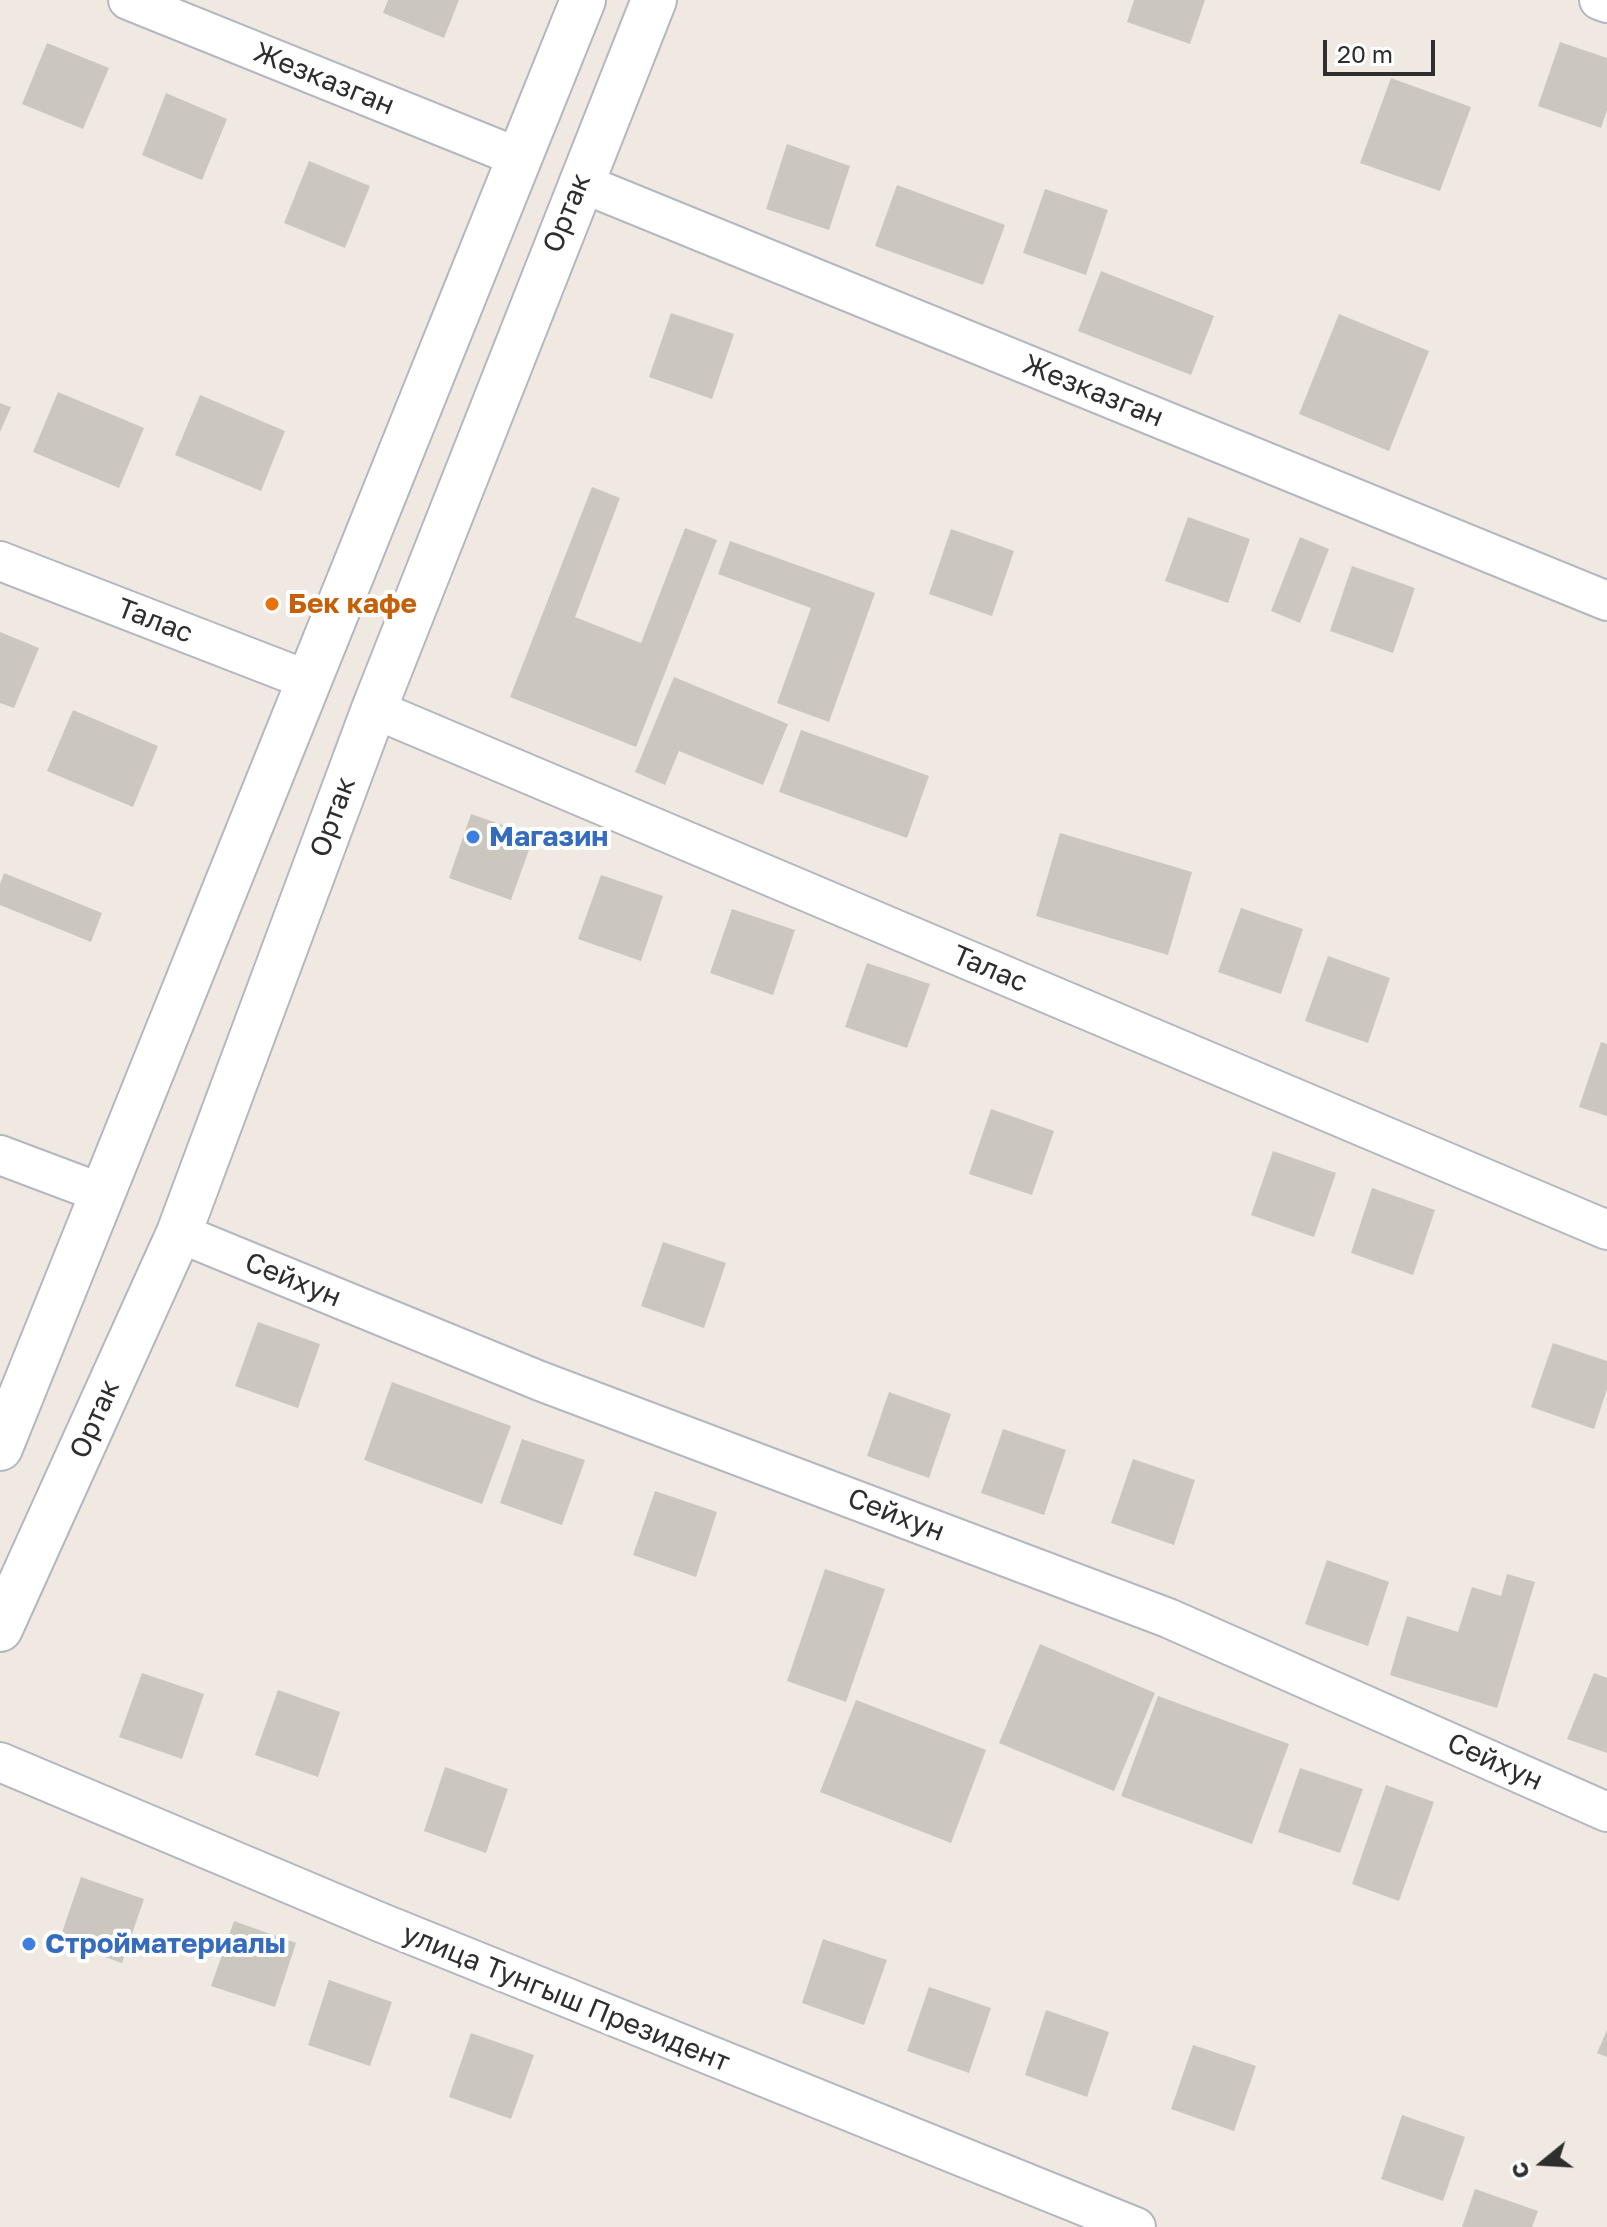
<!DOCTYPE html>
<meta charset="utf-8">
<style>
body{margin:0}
#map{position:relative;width:1607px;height:2227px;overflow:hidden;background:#efe9e1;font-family:"Golos Text",sans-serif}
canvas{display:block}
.north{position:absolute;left:1503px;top:2123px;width:80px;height:80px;-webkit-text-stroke:6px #fff;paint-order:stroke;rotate:252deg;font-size:22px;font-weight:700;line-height:32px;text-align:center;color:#2e2e2e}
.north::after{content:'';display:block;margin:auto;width:28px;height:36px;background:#2e2e2e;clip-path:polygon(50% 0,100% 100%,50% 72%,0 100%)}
.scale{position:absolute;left:1323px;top:40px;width:112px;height:36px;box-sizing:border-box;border:4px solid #2e2e2e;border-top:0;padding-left:10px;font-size:24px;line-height:28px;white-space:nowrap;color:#2e2e2e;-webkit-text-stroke:6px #fff;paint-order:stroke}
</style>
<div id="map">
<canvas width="1607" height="2227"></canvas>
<div class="north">С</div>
<div class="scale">20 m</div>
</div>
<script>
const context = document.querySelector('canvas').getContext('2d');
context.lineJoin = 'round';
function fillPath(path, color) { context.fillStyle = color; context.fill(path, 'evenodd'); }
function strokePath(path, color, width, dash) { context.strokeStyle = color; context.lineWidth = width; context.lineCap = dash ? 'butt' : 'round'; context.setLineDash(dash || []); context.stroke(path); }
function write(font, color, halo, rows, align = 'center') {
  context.font = font + ' "Golos Text",sans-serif'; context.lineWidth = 8; context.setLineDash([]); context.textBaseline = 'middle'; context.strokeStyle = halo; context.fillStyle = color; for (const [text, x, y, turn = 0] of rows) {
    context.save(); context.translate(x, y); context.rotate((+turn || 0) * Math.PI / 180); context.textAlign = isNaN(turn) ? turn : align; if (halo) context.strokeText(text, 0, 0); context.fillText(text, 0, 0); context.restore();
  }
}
const building = new Path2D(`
 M388 0H459L444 38 383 13Z
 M1134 0H1205L1190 44 1127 22Z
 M1560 42 1607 58V110L1601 128 1538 106Z
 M47 43 109 68 83 129 22 104Z
 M1391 78 1471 107 1440 191 1360 163Z
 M166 93 227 119 202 180 142 155Z
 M787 144 850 166 829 230 766 209Z
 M309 161 370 186 345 248 284 223Z
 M897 185 1005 225 983 285 875 246Z
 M1045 189 1108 210 1086 275 1023 253Z
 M1101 271 1214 316 1191 375 1078 331Z
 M671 313 734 334 712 399 649 377Z
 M1339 314 1429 351 1389 451 1299 414Z
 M58 392 144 428 119 488 33 452Z
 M200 395 285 431 261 491 175 455Z
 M0 403 11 407 0 432Z
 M592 487 620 498 575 617 641 643 685 528 717 540 636 747 510 697Z
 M1188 517 1250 539 1228 603 1165 581Z
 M951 529 1014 551 992 616 929 594Z
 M1300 537 1329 549 1300 623 1271 611Z
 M730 541 875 593 829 722 777 703 811 608 718 574Z
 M1352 566 1415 588 1393 653 1330 631Z
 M0 632 39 648 14 708 0 703Z
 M674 677 788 724 763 785 679 751 665 785 635 772Z
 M73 710 158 746 133 807 47 771Z
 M801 730 929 776 907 838 779 792Z
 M471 814 534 836 511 900 449 878Z
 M1060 833 1192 872 1168 955 1036 916Z
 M4 873 102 913 91 942 0 905V884Z
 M601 875 663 896 641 961 578 939Z
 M1241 908 1303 929 1281 994 1218 972Z
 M732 909 795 930 773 995 710 973Z
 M1328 956 1390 978 1368 1043 1305 1021Z
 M867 963 930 984 907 1048 845 1027Z
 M1601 1042 1607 1044V1116L1579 1107Z
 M991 1109 1054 1131 1032 1195 969 1174Z
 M1273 1151 1336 1173 1314 1237 1251 1215Z
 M1372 1188 1435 1210 1413 1275 1351 1253Z
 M663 1242 726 1263 704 1328 641 1306Z
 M258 1322 320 1344 298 1408 235 1386Z
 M1553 1343 1607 1361V1389L1594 1429 1531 1407Z
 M392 1382 511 1426 482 1504 364 1460Z
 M889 1392 951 1414 929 1478 867 1456Z
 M1003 1429 1066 1450 1044 1515 981 1493Z
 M522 1439 585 1460 562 1525 500 1503Z
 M1133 1459 1195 1480 1174 1545 1111 1523Z
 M655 1491 717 1512 696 1577 633 1555Z
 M1327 1560 1389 1582 1368 1646 1305 1624Z
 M825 1569 885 1589 846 1702 787 1681Z
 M1507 1574 1535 1582 1497 1708 1390 1675 1407 1616 1458 1632 1472 1587 1501 1596Z
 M1040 1644 1155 1693 1114 1791 999 1743Z
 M142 1673 204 1694 182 1759 119 1737Z
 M1594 1673 1607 1678V1753L1567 1739Z
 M278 1690 340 1712 318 1777 255 1755Z
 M1158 1696 1289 1744 1252 1844 1121 1796Z
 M856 1700 986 1750 951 1843 820 1792Z
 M445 1767 508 1789 486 1853 424 1831Z
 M1300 1768 1363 1789 1340 1853 1278 1832Z
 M1386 1785 1434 1802 1399 1901 1352 1884Z
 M81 1877 144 1899 122 1963 59 1941Z
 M234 1921 296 1943 275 2007 211 1986Z
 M823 1939 887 1960 864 2025 802 2003Z
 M329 1980 392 2002 370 2066 308 2045Z
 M929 1987 991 2008 969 2073 907 2051Z
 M1046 2010 1109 2032 1087 2097 1025 2075Z
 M1607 2030V2057L1597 2053Z
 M471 2033 534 2055 511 2119 449 2097Z
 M1193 2045 1256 2066 1234 2131 1171 2109Z
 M1402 2115 1465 2137 1443 2201 1381 2179Z
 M1475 2189 1538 2211 1532 2227H1462Z`);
const street = new Path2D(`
 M128 0 520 158
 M1599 0 1607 3
 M579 182 1607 601
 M0 561 310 681
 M374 709 1607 1230
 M0 1155 101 1193
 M179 1233 540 1381 1168 1618 1607 1812
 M0 1762 382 1923 1136 2227`);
const secondary = new Path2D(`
 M0 1448 583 0
 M0 1629 179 1233 374 709 654 0`);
const markers = [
 [272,604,8,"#e8710a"],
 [473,837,8,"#3f7fe0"],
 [29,1944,8,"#3f7fe0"]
];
const streetNames = [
 ["Жезказган",324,79,22],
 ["Ортак",567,213,-68],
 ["Жезказган",1093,391,22],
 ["Талас",155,621,21],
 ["Ортак",333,817,-70],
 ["Талас",990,969,23],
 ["Сейхун",293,1280,22],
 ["Ортак",95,1419,-66],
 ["Сейхун",896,1515,21],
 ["Сейхун",1495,1762,24],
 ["улица Тунгыш Президент",566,1998,22]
];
const foodNames = [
 ["Бек кафе",288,604]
];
const shopNames = [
 ["Магазин",489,837],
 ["Стройматериалы",45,1944]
];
fillPath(building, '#cbc7bf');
strokePath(street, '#b4b7c1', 42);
strokePath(secondary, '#b4b7c1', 48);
strokePath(street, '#fff', 38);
strokePath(secondary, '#fff', 44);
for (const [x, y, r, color] of markers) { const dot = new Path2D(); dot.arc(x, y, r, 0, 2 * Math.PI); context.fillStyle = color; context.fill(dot); strokePath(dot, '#fff', 3); }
write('28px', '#2e2e2e', '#fff', streetNames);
write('bold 28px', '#c56008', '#fff', foodNames, 'left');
write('bold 28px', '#366cbe', '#fff', shopNames, 'left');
</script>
